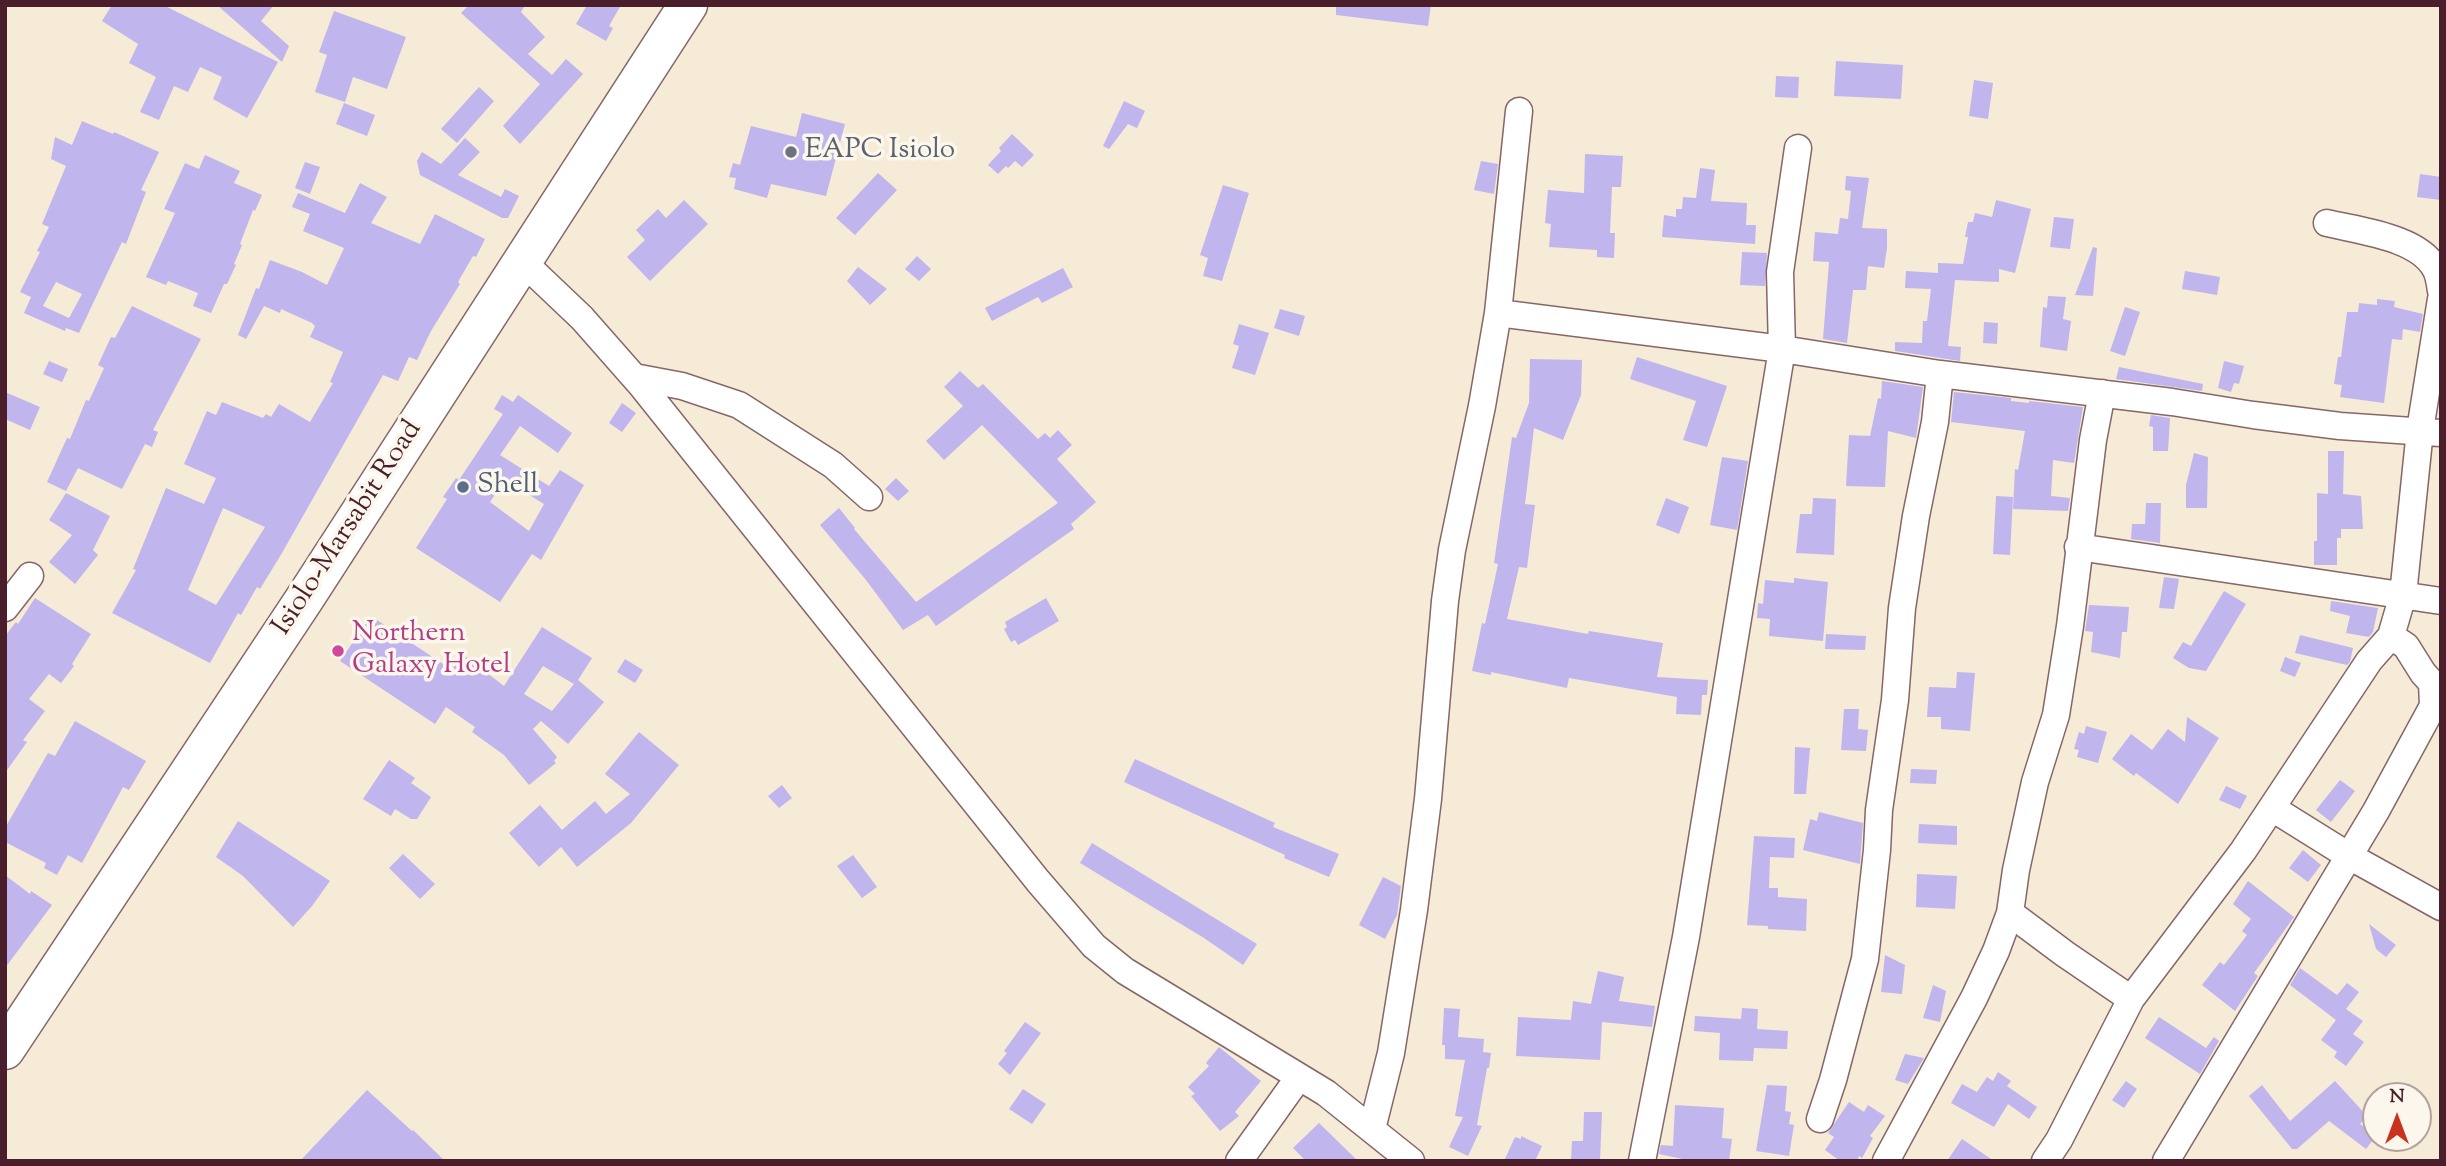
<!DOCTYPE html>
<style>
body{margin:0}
#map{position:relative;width:2446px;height:1166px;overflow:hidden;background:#f5ebd6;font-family:"Sorts Mill Goudy",serif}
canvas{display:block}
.frame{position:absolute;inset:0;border:7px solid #4a1f2b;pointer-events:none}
.north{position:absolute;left:2362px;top:1082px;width:70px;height:70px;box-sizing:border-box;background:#fbf7ec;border:2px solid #b4a19f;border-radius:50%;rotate:0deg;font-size:19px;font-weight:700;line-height:28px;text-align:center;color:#4a1f2b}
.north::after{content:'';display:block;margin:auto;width:24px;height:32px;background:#c8321e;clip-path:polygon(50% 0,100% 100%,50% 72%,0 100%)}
</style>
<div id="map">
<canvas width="2446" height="1166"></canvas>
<div class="frame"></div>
<div class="north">N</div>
</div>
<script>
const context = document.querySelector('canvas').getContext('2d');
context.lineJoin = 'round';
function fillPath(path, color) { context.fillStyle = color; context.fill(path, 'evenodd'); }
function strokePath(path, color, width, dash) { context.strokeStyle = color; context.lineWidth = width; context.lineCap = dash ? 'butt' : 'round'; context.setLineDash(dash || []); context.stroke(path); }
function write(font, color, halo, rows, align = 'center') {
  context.font = font + ' "Sorts Mill Goudy",serif'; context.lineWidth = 7; context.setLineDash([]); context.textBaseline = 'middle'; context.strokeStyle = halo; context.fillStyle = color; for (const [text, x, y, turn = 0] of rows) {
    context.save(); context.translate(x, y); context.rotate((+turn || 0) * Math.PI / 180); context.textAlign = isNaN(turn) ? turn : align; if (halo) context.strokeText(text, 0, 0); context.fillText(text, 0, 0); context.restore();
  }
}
const building = new Path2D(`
 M112 5H163L278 62 247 118 213 99 222 77 200 67 188 92 174 86 159 120 140 112 156 77 129 63 138 44 102 21Z
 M217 5H274L261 21 289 46 282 62Z
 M469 5H525L521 12 545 37 528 54 552 75 566 59 583 74 520 144 503 126 540 84 461 13Z
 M587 5H621L609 26 613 28 606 41 576 24Z
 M1336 5H1431L1428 26 1336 15Z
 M334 11 406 37 387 89 353 77 345 102 315 92 327 55 319 52Z
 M1836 61 1903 65 1901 99 1834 96Z
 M1776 76 1799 77 1798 98 1775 97Z
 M1974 80 1993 83 1988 119 1969 116Z
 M479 87 494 101 457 143 441 129Z
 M1124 101 1145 111 1137 128 1128 124 1109 149 1103 146Z
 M344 103 375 115 367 136 336 124Z
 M802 113 845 124 826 196 771 184 767 198 734 189 736 178 729 177 733 163 740 165 751 126 796 137Z
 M82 121 113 134 114 132 159 152 141 190 146 192 126 244 122 242 79 333 66 328 65 331 24 313 31 297 20 292 40 252 37 251 49 227 42 224 66 166 51 159 55 137 72 145ZM56 282 82 294 69 318 43 306Z
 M1012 134 1034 155 1022 167 1015 161 1008 168 1006 166 998 174 988 165 1001 151 999 148Z
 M465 138 480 152 458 175 501 197 505 189 519 196 508 218H502L420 175 417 161 422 152 441 164Z
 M1585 154 1623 156 1621 187H1612L1610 233H1615L1614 258 1597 257V250L1549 247 1551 224 1545 223 1548 190 1584 193Z
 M205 155 240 171 234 183 262 195 255 211 253 210 240 244 242 245 234 264 236 265 227 284H224L211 313 193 306 198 293 168 281 166 285 146 277 175 213 164 209 185 163 199 169Z
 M1481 161 1498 164 1494 194 1474 190Z
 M305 162 320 167 310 194 295 188Z
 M1700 168 1715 170 1711 201 1747 203 1746 225H1756L1755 244 1662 237 1664 215 1676 217V209H1682L1683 197 1696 198Z
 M878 173 897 190 855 235 836 218Z
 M2420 174 2441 177V200L2417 197Z
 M1846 176 1869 178 1862 228 1887 229V248L1884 268 1868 266 1866 290H1853L1847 343 1823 339 1829 262 1813 261 1815 232 1838 234 1840 218 1848 219 1851 191 1845 190Z
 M360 183 387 197 371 223 420 244 435 214 485 239 476 257 473 256 458 282 460 284 431 331 417 360 409 357 398 381 383 375 282 553 260 589 257 587 241 615 238 613 210 663 112 613 136 570 133 569 166 488 204 504 216 478 184 464 207 411 216 415 222 402 263 418 266 414 271 417 279 404 310 422 333 383 330 382 343 352 310 337 315 326 312 323 281 309 280 313 264 306 246 339 238 335 256 288 259 289 270 260 302 272 327 285 344 248 303 231 310 214 292 207 298 193 345 213ZM223 508 265 527 216 605 188 590Z
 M1223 185 1249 193 1222 281 1203 276 1208 258 1200 255Z
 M684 200 708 224 650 281 627 257 645 240 636 230 658 209 666 218Z
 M1996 200 2031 209 2015 273 1999 269V282L1955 280 1948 346 1961 347 1960 361 1895 351V342L1922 343 1923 321H1927L1931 289 1905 288 1906 271 1938 273V263L1963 264 1968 237H1965L1968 222H1973L1975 213 1992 217Z
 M2054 217 2074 219 2070 249 2050 247Z
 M2093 247 2097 248 2093 296 2075 295Z
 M1742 252 1767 253 1765 286 1740 285Z
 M917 256 931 269 919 281 905 269Z
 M858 267 887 289 870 305 847 281Z
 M1063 268 1073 287 1042 303 1038 297 992 321 985 308Z
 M2185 271 2220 277 2217 295 2182 289Z
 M2048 296 2066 297 2063 319 2071 321 2067 351 2040 347 2043 307 2047 308Z
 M2377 299 2395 301 2394 307 2423 314 2420 332 2403 329 2402 340 2392 339 2384 403 2340 397 2342 385 2334 384 2338 357H2341L2347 312H2358L2359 303 2377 305Z
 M132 306 201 339 153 430 158 432 152 447 145 444 122 489 78 468 66 491 47 482 67 438 70 439 86 400 89 401 104 368 98 365 111 337 115 338Z
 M2125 307 2140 312 2125 356 2110 351Z
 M1280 309 1305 316 1299 336 1274 328Z
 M1984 322 1998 323 1997 344 1983 343Z
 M1239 324 1269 333 1255 375 1232 368 1239 346 1233 344Z
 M1637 357 1727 386 1707 447 1683 440 1696 401 1630 379Z
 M1530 359 1582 360 1581 395 1563 440 1534 428 1525 504 1535 505 1527 568 1519 567 1507 619 1588 634 1589 631 1663 643 1657 677 1708 680 1707 695H1702L1701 715 1676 714 1677 697 1569 678 1567 688 1491 672V675L1472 671 1482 623 1485 624 1498 564 1494 563 1512 437 1516 438 1529 403Z
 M49 361 68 369 62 382 43 374Z
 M2224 361 2244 366 2239 384 2234 383 2231 392 2218 388Z
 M2119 367 2203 384 2202 391 2116 379Z
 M960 371 978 388 983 384 1038 439 1045 433 1050 438 1058 430 1072 445 1057 459 1096 502 1071 524 1074 529 936 626 928 615 903 630 866 580 820 525 839 508 855 528 854 529 916 602 1058 503 982 425 944 460 926 441 963 406 944 387Z
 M1882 381 1923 387 1916 438 1888 431 1885 487 1846 486 1849 435 1870 436 1878 398 1881 399Z
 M5 392 40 407 30 430 5 419Z
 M1954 392 2011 398V401L2029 403V401L2083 407 2074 463 2053 460 2051 496 2070 498 2068 511 2013 509 2015 469 2018 470 2025 431 1951 422Z
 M502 395 513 402 518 395 572 433 558 453 520 426 500 455 549 486 560 470 584 485 541 560 532 554 500 602 416 548 447 499 443 497 456 478 459 480 503 414 494 409ZM505 480 544 504 529 531 490 502Z
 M622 403 636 413 622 432 609 423Z
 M2151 415 2170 418 2168 451H2153V427L2149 426Z
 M2328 451H2344L2343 494 2361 496 2363 529H2341V538H2337V565H2314V541H2317V493L2328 494Z
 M2194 453 2208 457 2207 508H2186V485Z
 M1722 457 1748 461 1737 530 1710 525Z
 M896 478 909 491 898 501 885 489Z
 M66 493 110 516 93 550 98 555 75 584 49 562 72 535 49 520Z
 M1996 496 2013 497 2010 555 1993 554Z
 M1666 498 1689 507 1679 534 1656 525Z
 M1813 498 1836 499 1834 555 1796 553 1800 514H1812Z
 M2146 503H2161L2160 543 2131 539 2132 524H2145Z
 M2164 577 2179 579 2174 609 2159 608Z
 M1794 578 1828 582 1823 641 1769 636 1770 619 1757 618 1758 603 1763 604 1765 580 1794 583Z
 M2224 591 2246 604 2206 671 2189 668 2173 658 2183 642 2191 646Z
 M35 598 91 634 72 664 74 666 61 683 49 674 29 699 45 711 23 740 27 742 5 773V636L16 622 18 624Z
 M1046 598 1059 621 1018 645 1015 640 1011 642 1004 629 1007 627 1005 622Z
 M2331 601 2378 608 2373 632 2369 637 2346 633 2350 616 2330 611Z
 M2089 605 2129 607 2127 632H2122L2120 658 2091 652 2093 632 2085 631Z
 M371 616 452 670 462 654 504 686 542 627 592 658 578 680 604 702 568 744 541 721 533 729 557 757 554 761 556 763 529 785 504 755 472 732 475 727 446 707 435 724 340 661ZM543 666 574 684 552 711 524 694Z
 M1826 634 1866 636 1865 650 1825 649Z
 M2300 635 2353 648 2350 662 2347 665 2295 653Z
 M2285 657 2301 663 2295 677 2280 671Z
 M625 659 643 670 635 683 617 672Z
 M1957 672 1975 673 1970 731 1941 729V717H1927L1929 687 1956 688Z
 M1844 709H1859L1858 729 1868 730 1866 751 1841 750Z
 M2187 717 2219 738 2178 804 2136 773 2134 776 2112 759 2131 734 2152 750 2168 729 2185 742Z
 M75 721 146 761 129 790 123 787 82 863 68 855 57 875 44 868 46 863 5 842V828L48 753 55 756Z
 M2086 726 2107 732 2098 763 2077 757 2079 750 2074 749 2079 732 2084 734Z
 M639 732 679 765 631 823 577 867 561 847 539 867 509 833 540 805 562 830 595 801 606 814 630 794 605 774Z
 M1795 747 1810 748 1806 794H1794Z
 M1135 759 1275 823 1273 827 1339 854 1329 877 1284 858 1285 855 1124 782Z
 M389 760 415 778 411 783 431 797 417 819H411L395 809 391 816 363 799Z
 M1911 769 1937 770 1936 784 1910 783Z
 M2340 780 2355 791 2331 822 2316 810Z
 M782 785 792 798 779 808 768 796Z
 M2226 786 2247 796 2240 809 2219 800Z
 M1819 812 1863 823 1860 864 1803 850 1810 819 1817 821Z
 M238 821 330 881 312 906 293 927 243 876 216 857Z
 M1919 824 1957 826V845L1918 843Z
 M1754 836 1795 838 1794 858 1770 857 1769 888H1778V897L1807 899 1806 931 1768 929V926L1747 925Z
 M1092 843 1257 944 1243 965 1204 938 1080 863Z
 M2303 850 2321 865 2308 882 2289 868Z
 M403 854 435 884 420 899 389 868Z
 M853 855 877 887 862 898 837 866Z
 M1917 874 1957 876 1955 909 1916 907Z
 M5 875 30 894 31 891 52 905 5 968Z
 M1383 877 1401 886 1397 915 1385 939 1359 925Z
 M2248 881 2294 917 2254 973 2258 976 2235 1011 2202 985 2220 962 2224 965 2247 935 2242 931 2251 919 2233 904Z
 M2369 924 2396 945 2386 957 2376 949Z
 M1885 955 1905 965 1902 994 1881 992Z
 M2300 968 2337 995 2347 983 2359 992 2346 1009 2363 1021 2353 1034 2364 1042 2346 1066 2334 1057 2337 1052 2321 1040 2336 1020 2290 985Z
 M1598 971 1624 977 1619 1001 1655 1006 1652 1027 1602 1022 1600 1060 1516 1056 1518 1017 1571 1020 1573 1001 1591 1004Z
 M1933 985 1946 991 1940 1022 1923 1018Z
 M1444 1008 1460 1009 1458 1037 1484 1039 1483 1052 1491 1053 1489 1068H1487L1477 1125 1482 1126 1468 1156 1449 1147 1463 1117 1455 1116 1465 1060 1445 1059V1045H1442Z
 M1742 1008 1758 1009 1757 1029 1788 1031 1787 1049 1754 1048 1753 1061 1719 1060 1720 1033 1694 1031 1695 1016 1741 1019Z
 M2159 1017 2206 1048 2214 1037 2219 1041 2200 1074 2145 1038Z
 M1025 1022 1041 1033 1010 1075 998 1064 1007 1053 1004 1051Z
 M1219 1047 1261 1081 1235 1112 1239 1116 1220 1131 1191 1096 1195 1094 1188 1087 1209 1066 1206 1063Z
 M1905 1054 1924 1058 1908 1084 1895 1080Z
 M1998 1072 2011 1081 2007 1086 2037 1107 2029 1119 2008 1104 1994 1127 1951 1103 1962 1084 1977 1092 1987 1077 1993 1081Z
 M2126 1081 2137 1089 2124 1108 2112 1100Z
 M2335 1081 2367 1116 2360 1124 2376 1136 2366 1149 2329 1121 2297 1149H2292L2249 1096 2262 1085 2290 1121Z
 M1767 1085 1787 1086 1785 1111 1791 1112 1789 1124 1794 1125 1789 1156 1756 1151Z
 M1023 1089 1046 1104 1032 1124 1009 1109Z
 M367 1090 412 1131 413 1130 445 1161H300Z
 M1849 1102 1864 1112 1868 1105 1885 1116 1870 1136 1873 1138 1862 1158 1859 1156 1857 1161H1840L1825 1150 1834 1137 1828 1133Z
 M1675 1105 1724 1108 1722 1138 1732 1139 1729 1161H1692L1659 1154 1661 1145 1673 1146Z
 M1584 1112H1602L1600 1161H1571L1572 1141H1583Z
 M1319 1123 1358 1161H1306L1293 1148Z
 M1521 1136 1542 1146 1535 1161H1504L1515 1137 1521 1139Z
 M1962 1139 1994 1161H1947Z`);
const minor = new Path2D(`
 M2327 223C2359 231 2420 237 2436 270 2439 276 2440 284 2441 291
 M522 261 582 318 641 385 1038 881 1094 946 1125 971 1326 1093 1411 1161
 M1498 313 1782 349 1940 374 2172 402 2253 415 2340 426 2441 433
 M634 377 682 386 739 405 833 465 869 497
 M2078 547 2441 601
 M5 608 30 576
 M2272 808 2349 856 2441 907
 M2010 913 2065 954 2131 999
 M1820 1119 1833 1080 1865 959 1877 850 1879 810 1895 700 1902 608 1916 516 1935 422 1940 374
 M1372 1129 1391 1053 1414 910 1428 799 1445 601 1452 550 1482 406 1498 313 1519 111
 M1239 1161 1299 1077
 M1642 1161 1686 937 1782 349 1780 272 1798 148
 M1886 1161 1974 998 1996 951 2010 913 2016 870 2035 782 2056 715 2070 626 2093 440 2102 393
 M2045 1161 2059 1140 2131 999 2243 851 2369 661 2391 636
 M2166 1161 2376 811 2433 706 2432 683 2423 673 2406 646 2391 636 2403 595 2420 430 2441 299`);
const highway = new Path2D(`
 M5 1050 305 598 688 5`);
const markers = [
 [791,152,7,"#6b7280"],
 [463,487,7,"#5c6f8a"],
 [338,651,7,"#d1479c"]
];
const worshipNames = [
 ["EAPC Isiolo",805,152]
];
const serviceNames = [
 ["Shell",477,487]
];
const streetNames = [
 ["Isiolo-Marsabit Road",349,529,-57]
];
const hotelNames = [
 ["Northern",352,635],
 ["Galaxy Hotel",352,667]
];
fillPath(building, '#c1b5ed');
strokePath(minor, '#866667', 29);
strokePath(highway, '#866667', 41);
strokePath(minor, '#fff', 26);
strokePath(highway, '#fff', 38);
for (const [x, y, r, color] of markers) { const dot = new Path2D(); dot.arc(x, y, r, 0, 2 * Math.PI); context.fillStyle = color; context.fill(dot); strokePath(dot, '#fbf7ec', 2.5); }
write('28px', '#5b616d', '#fbf7ec', worshipNames, 'left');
write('28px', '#4e5e75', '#fbf7ec', serviceNames, 'left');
write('28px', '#4a1f2b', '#fbf7ec', streetNames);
write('28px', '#b23c85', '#fbf7ec', hotelNames, 'left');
</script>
